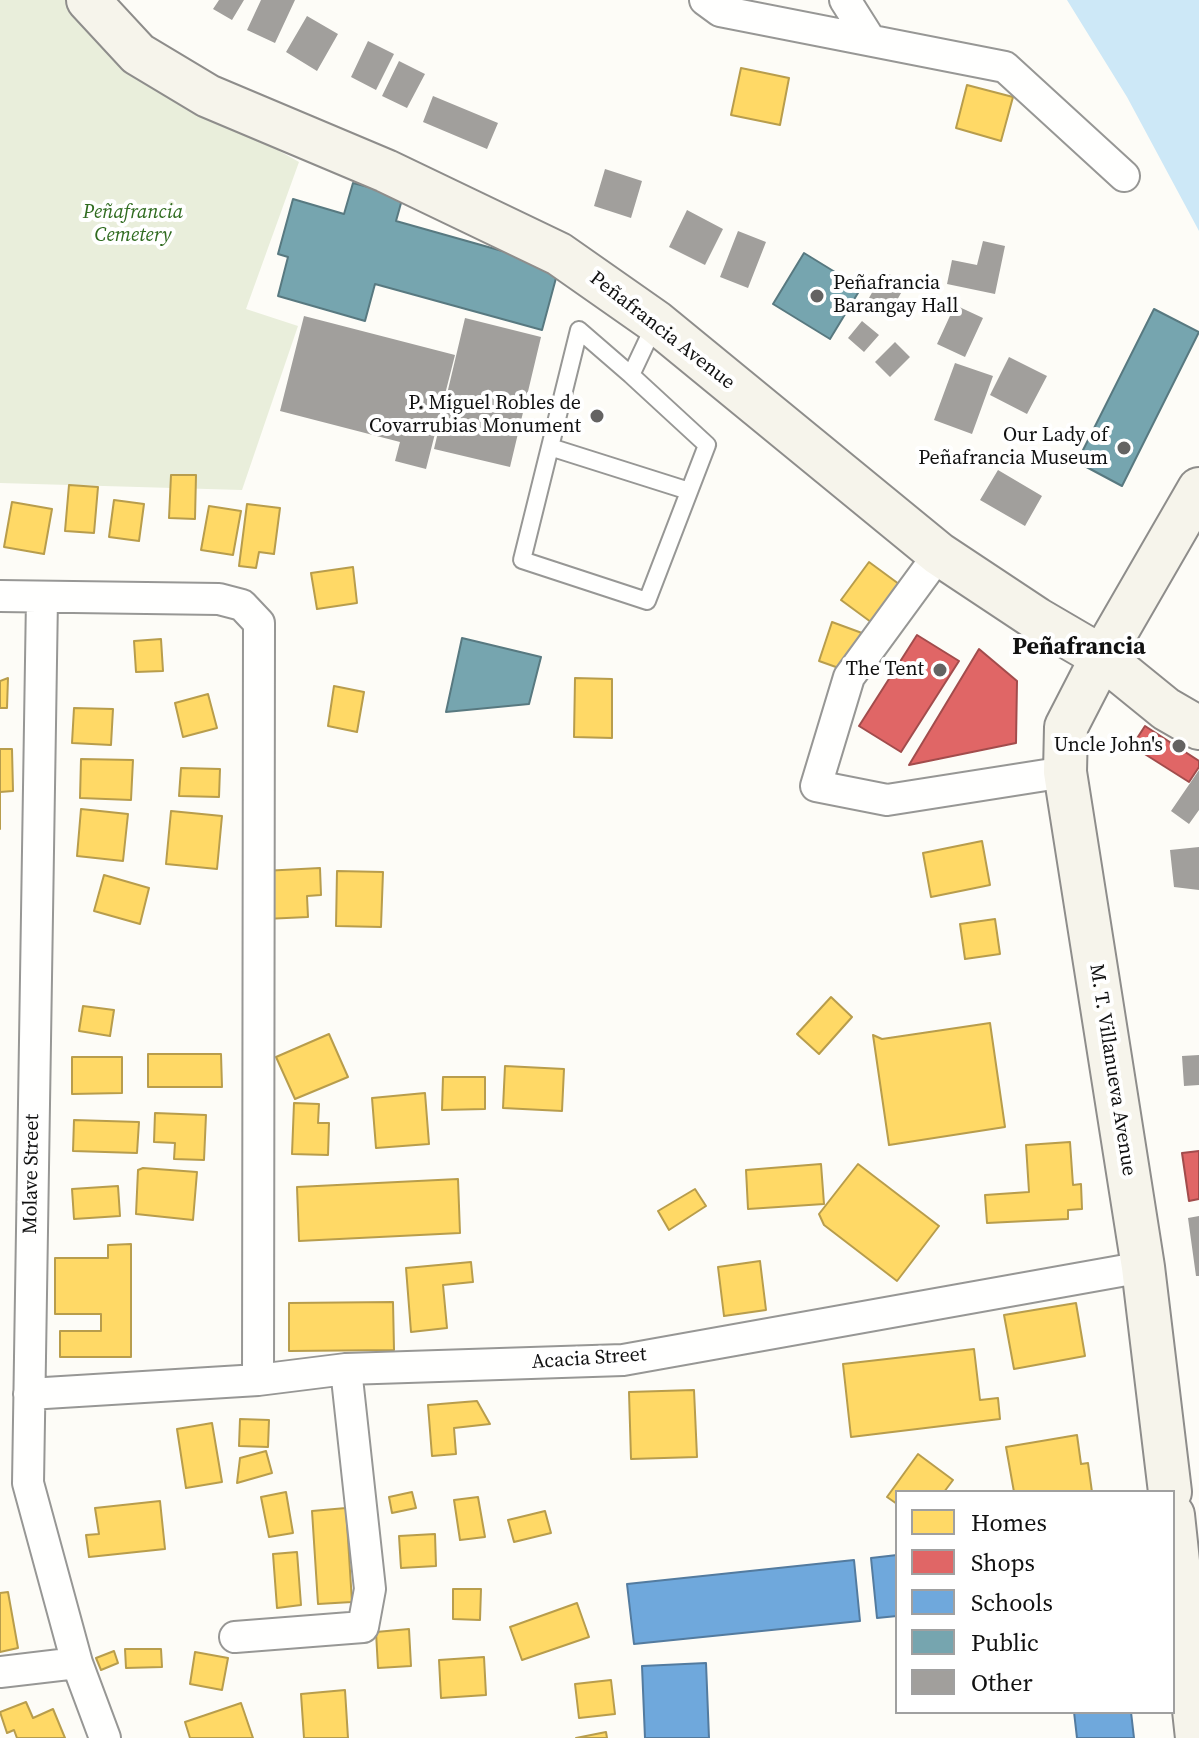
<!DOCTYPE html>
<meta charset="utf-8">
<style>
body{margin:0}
#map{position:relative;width:1199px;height:1738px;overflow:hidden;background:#fdfcf7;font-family:"Source Serif 4",serif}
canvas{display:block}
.legend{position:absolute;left:895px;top:1490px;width:280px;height:224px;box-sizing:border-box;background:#fff;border:2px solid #a0a0a0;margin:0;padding:10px 14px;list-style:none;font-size:24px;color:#111}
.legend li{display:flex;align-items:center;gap:16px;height:40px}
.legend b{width:40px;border:2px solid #a0a0a0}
</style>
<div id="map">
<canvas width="1199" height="1738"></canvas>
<ul class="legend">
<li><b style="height:22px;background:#ffd966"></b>Homes</li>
<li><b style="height:22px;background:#e06666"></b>Shops</li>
<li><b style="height:22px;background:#6fa8dc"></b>Schools</li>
<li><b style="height:22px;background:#76a5af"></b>Public</li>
<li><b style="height:22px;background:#a19f9c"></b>Other</li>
</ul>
</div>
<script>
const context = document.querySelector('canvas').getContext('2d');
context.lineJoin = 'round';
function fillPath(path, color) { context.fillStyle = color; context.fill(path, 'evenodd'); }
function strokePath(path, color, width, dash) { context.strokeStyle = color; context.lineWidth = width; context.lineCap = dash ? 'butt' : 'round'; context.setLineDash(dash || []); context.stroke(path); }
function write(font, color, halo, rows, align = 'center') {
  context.font = font + ' "Source Serif 4",serif'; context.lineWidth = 8; context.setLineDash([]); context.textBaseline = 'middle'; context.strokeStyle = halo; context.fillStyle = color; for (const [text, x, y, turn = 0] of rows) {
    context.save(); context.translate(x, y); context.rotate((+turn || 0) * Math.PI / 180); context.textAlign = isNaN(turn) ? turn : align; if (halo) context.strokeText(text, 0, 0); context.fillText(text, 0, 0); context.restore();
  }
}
const cemetery = new Path2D(`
 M0 0H72L136 70 299 162 246 309 298 326 242 490 0 483Z`);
const water = new Path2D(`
 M1067 0H1199V231L1127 97Z`);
const homes = new Path2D(`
 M741 68 789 78 780 125 731 115Z
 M967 85 1013 97 1001 141 956 128Z
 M171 475H196L195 519 169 518Z
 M69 485 98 487 94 533 65 531Z
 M114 500 144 504 139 541 109 537Z
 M12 502 52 509 44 554 4 547Z
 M247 504 280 508 274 554 259 552 256 568 239 566Z
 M209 506 241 511 233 555 201 550Z
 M869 562 903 587 875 625 841 600Z
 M353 567 357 603 317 609 311 573Z
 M832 622 862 633 850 672 819 661Z
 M161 639 163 671 136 672 134 641Z
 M8 678 7 708H0V681Z
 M575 678 612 679V738L574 737Z
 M334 686 364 692 357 732 328 726Z
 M208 694 217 728 183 737 175 703Z
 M74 708 113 709 111 745 72 743Z
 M0 749H12L13 791 0 792V829Z
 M81 759 133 760 131 800 80 798Z
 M181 768 220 769 219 797 179 796Z
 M81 809 128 814 123 861 77 856Z
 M171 811 222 816 217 869 166 864Z
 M982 841 990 885 931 897 923 853Z
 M320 868 321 895 307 896 308 917 265 919 263 871Z
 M337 871 383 872 381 927 336 926Z
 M104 875 149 888 140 924 94 911Z
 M995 919 1000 954 965 959 960 924Z
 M831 997 852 1017 819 1054 797 1034Z
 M83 1006 114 1010 110 1036 79 1031Z
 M990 1023 1005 1127 889 1145 873 1035 882 1039Z
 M329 1034 348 1077 295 1099 276 1057Z
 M148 1054H221L222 1087H148Z
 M72 1057H122V1093L72 1094Z
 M505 1066 564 1069 562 1111 503 1108Z
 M443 1077H485V1109L442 1110Z
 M425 1093 429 1144 376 1148 372 1098Z
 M294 1103 319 1104 318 1123H329L328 1155 292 1154Z
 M155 1113 206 1115 204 1160 174 1159 175 1143 154 1142Z
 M74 1120 139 1122 137 1153 73 1151Z
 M1070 1142 1073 1185 1081 1184 1082 1209 1068 1210V1219L987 1223 985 1195 1029 1192 1026 1145Z
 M821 1164 824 1204 748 1209 746 1170Z
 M858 1164 939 1226 897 1281 824 1225 819 1214Z
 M143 1168 197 1172 193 1220 136 1214 138 1170Z
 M458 1179 460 1233 299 1241 297 1187Z
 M118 1186 120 1216 74 1219 72 1189Z
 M695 1189 706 1206 669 1230 658 1211Z
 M131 1244V1357H60V1331H101V1314H55V1258H108V1245Z
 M760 1261 766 1310 724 1316 718 1267Z
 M471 1262 473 1282 443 1285 447 1328 411 1332 406 1268Z
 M393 1302 394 1350 289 1351V1303Z
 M1076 1303 1085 1356 1014 1369 1004 1315Z
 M974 1349 980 1400 998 1398 1000 1419 851 1437 843 1364Z
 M694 1390 697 1457 631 1459 629 1392Z
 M477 1401 490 1424 454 1428 456 1454 432 1456 428 1405Z
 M240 1419 269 1420 268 1447 239 1446Z
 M212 1423 222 1482 186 1488 177 1429Z
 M1077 1435 1081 1464 1088 1463 1092 1492H1014L1006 1447Z
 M266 1451 272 1473 237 1483 240 1458Z
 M918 1454 953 1480 944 1492H897V1504L887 1497Z
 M286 1492 293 1533 269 1537 261 1497Z
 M412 1492 416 1508 392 1513 389 1497Z
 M478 1497 485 1537 460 1540 454 1500Z
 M160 1501 165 1549 89 1557 86 1535 99 1534 95 1508Z
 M346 1508 352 1602 318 1604 312 1511Z
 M545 1511 551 1533 514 1542 508 1520Z
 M435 1534 436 1566 401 1568 399 1536Z
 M297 1552 301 1605 277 1608 273 1554Z
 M453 1589H481L480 1620 453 1619Z
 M8 1592 18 1648 0 1652V1593Z
 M577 1603 589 1637 522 1660 510 1627Z
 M409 1629 411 1666 378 1668 376 1632Z
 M125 1649H161L162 1667 126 1668Z
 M114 1651 118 1663 101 1670 96 1658Z
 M195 1652 228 1658 222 1690 190 1684Z
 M484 1657 486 1695 441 1698 439 1660Z
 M611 1680 615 1714 579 1718 575 1684Z
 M345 1690 348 1738H304L301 1694Z
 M26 1702 33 1718 53 1709 65 1738H17L14 1730 7 1733 0 1712Z
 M241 1703 253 1738H190L185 1722Z
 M606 1732 607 1738H576Z`);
const shops = new Path2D(`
 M917 635 959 661 901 752 859 726Z
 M979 649 1017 681 1016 743 909 765Z
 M1145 726 1199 761V767L1189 782 1132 746Z
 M1199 1151V1199L1189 1201 1182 1153Z`);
const schools = new Path2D(`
 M897 1555V1616L877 1618 871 1558Z
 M854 1560 860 1621 634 1644 627 1584Z
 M706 1663 709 1738H645L642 1666Z
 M1074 1712H1131L1134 1738H1077Z`);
const public = new Path2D(`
 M353 183 403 196 396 221 559 267 542 330 375 284 365 321 278 296 288 257 278 254 293 199 344 214Z
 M804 253 861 288 830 339 773 304Z
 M1154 309 1199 332 1122 486 1077 462Z
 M462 638 541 657 529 704 446 712Z`);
const building = new Path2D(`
 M219 0H244L232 20 213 9Z
 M261 0H295L275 43 247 30Z
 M307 16 338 34 317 71 286 52Z
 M368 41 394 54 376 90 351 77Z
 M399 61 425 74 407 108 382 96Z
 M433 96 498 123 487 149 423 122Z
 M605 169 642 181 631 218 594 206Z
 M687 210 723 229 705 265 669 247Z
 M738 231 766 242 748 288 720 277Z
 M983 241 1005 246 995 294 947 284 952 260 977 265Z
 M884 271 906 284 891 311 869 298Z
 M955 305 983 318 965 357 937 344Z
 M304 316 455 355 426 469 395 461 400 442 280 411Z
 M465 318 541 337 510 467 434 449Z
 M862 321 879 335 864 352 848 338Z
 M895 342 910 357 890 377 875 362Z
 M1009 357 1047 376 1027 414 990 395Z
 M955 363 993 376 972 434 934 420Z
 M998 470 1042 496 1025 526 980 500Z
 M1199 770V810L1189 824 1171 811Z
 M1199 847V890L1174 887 1170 850Z
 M1199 1055V1085L1184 1086 1182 1056Z
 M1199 1216V1276H1196L1188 1218Z`);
const service = new Path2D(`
 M631 375 579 330 522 560 647 601 707 445 631 375 656 322
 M550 447 689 491`);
const minor = new Path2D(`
 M705 0 720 11 1005 67 1124 176
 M845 0 869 38
 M939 554 849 677 816 786 887 800 1065 772
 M0 596 219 599 242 605 259 623 258 1380
 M42 598 28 1483 77 1663 105 1738
 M29 1394 258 1380 346 1369 623 1360 1143 1267
 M235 1637 363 1627 370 1589 346 1369
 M0 1672 77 1663`);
const secondary = new Path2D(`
 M88 0 138 54 208 96 386 171 559 254 656 322 939 554 1037 619 1102 657 1166 709 1199 728
 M1170 1492 1143 1267 1065 772 1066 727 1102 657 1199 489
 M1173 1515 1197 1738`);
const markers = [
 [817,296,8,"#646362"],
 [597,416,8,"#646362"],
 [1124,448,8,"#646362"],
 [940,670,8,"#646362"],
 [1179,746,8,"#646362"]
];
const parkNames = [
 ["Peñafrancia",133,213],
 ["Cemetery",133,236]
];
const poiNames = [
 ["Peñafrancia",833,284,"left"],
 ["Barangay Hall",833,307,"left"],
 ["P. Miguel Robles de",581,404],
 ["Covarrubias Monument",581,427],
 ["Our Lady of",1108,436],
 ["Peñafrancia Museum",1108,459],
 ["The Tent",924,670],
 ["Uncle John's",1163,746]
];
const streetNames = [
 ["Peñafrancia Avenue",662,331,38],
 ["M. T. Villanueva Avenue",1112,1070,81],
 ["Molave Street",32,1174,-89],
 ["Acacia Street",589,1359,-4]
];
const quarterNames = [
 ["Peñafrancia",1079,648]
];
fillPath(cemetery, '#e9eedb');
fillPath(water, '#cde8f7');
fillPath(homes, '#ffd966');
strokePath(homes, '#b89d4c', 2);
fillPath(shops, '#e06666');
strokePath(shops, '#a24c4c', 2);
fillPath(schools, '#6fa8dc');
strokePath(schools, '#537b9f', 2);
fillPath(public, '#76a5af');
strokePath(public, '#587980', 2);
fillPath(building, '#a19f9c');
strokePath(service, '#979795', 20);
strokePath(minor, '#979795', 34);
strokePath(secondary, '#8e8d8b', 46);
strokePath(service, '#fffffe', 16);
strokePath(minor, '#fffffe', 30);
strokePath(secondary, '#f6f4eb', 42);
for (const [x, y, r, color] of markers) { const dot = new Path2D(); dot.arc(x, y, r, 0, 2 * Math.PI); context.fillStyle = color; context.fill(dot); strokePath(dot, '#fff', 3); }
write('italic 20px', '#2f6b1f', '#fff', parkNames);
write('20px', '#111', '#fff', poiNames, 'right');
write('20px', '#111', '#fff', streetNames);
write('bold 24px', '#111', '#fff', quarterNames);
</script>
